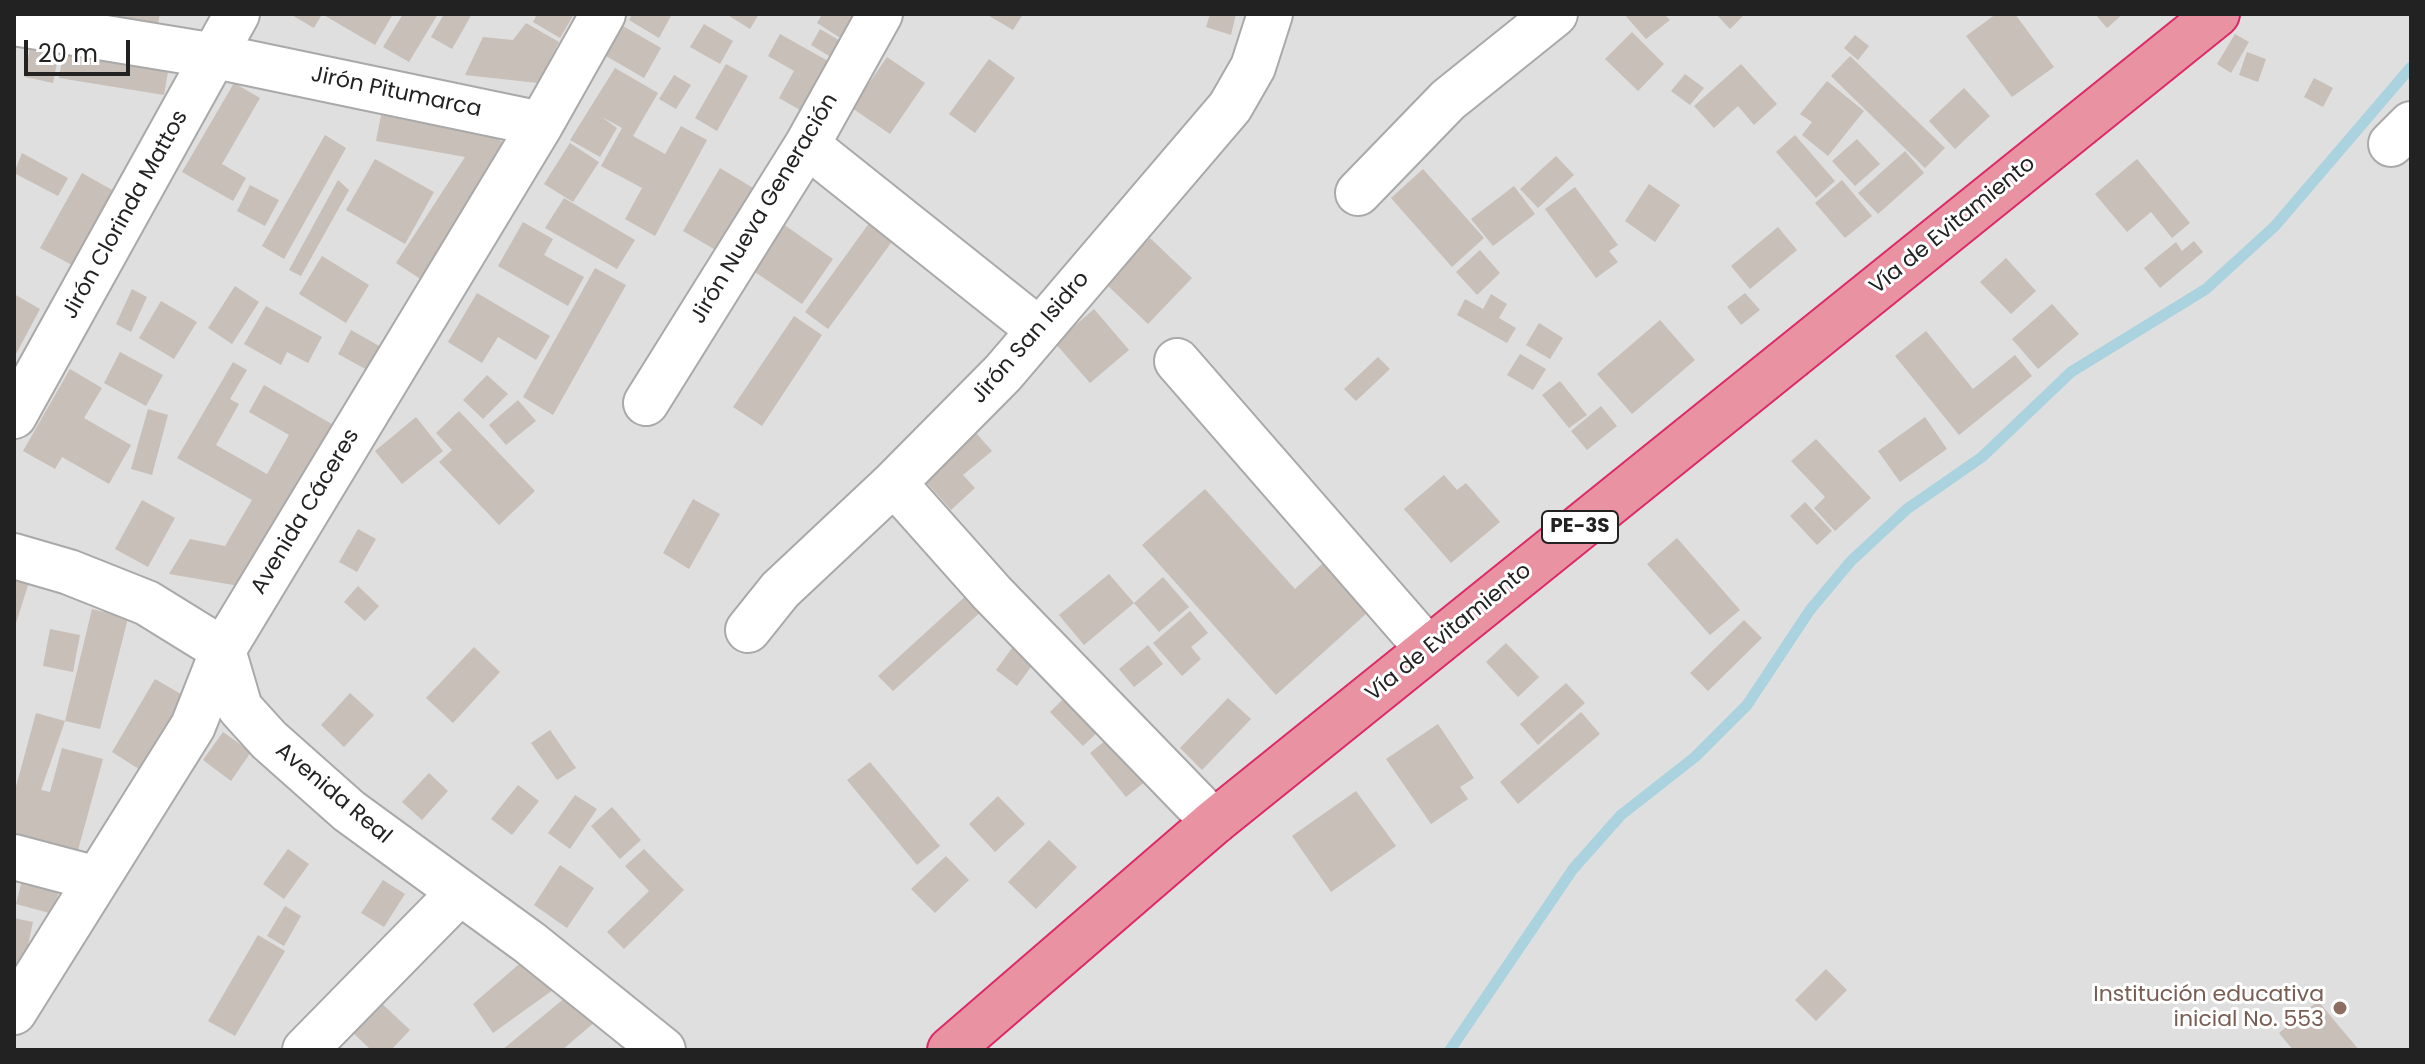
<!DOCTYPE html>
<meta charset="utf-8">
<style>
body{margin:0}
#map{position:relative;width:2425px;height:1064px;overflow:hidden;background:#f2efe9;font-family:Poppins,sans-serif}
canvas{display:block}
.frame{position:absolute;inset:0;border:16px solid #222;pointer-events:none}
.scale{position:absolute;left:24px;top:40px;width:106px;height:36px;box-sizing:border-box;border:4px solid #222;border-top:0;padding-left:10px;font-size:24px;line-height:28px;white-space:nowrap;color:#222;-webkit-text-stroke:6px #fff;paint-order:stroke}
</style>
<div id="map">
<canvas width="2425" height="1064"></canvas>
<div class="frame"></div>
<div class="scale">20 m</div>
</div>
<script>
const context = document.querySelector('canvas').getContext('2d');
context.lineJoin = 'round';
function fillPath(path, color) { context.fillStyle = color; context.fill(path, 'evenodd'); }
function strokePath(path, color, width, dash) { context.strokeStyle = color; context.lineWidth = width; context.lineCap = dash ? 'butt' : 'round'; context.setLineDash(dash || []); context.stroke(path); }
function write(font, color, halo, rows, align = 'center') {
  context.font = font + ' Poppins,sans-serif'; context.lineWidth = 6; context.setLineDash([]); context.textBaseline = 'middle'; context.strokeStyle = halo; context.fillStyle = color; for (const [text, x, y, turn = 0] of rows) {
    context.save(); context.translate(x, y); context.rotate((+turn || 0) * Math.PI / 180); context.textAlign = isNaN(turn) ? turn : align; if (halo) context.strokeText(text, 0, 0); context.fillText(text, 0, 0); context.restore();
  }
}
const residential = new Path2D(`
 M14 14H2411V1050H14Z`);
const stream = new Path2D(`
 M1450 1050 1573 869 1621 815 1695 757 1747 705 1810 610 1851 561 1907 509 1982 457 2071 372 2206 289 2275 226 2411 67`);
const building = new Path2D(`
 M121 14H160L158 24 120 17Z
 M290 14H322L314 28Z
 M322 14H393L375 45Z
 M403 14H438L409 62 383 47Z
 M444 14H472L452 49 431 37Z
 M537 14H574L560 38 533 22Z
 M632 14H672L659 38 629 20Z
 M726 14H759L750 29Z
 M822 14H858L842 39 817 23Z
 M986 14H1023L1013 30Z
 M1210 14H1236L1231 35 1206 27Z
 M1624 14H1664L1670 20 1646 39Z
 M1716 14H1745L1730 29Z
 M1996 14H2015L2054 67 2012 97 1966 36Z
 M2095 14H2123L2107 28Z
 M526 23 559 42 538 83 465 75 483 37 513 40Z
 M704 24 733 41 720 64 690 47Z
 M623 26 661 48 644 78 606 56Z
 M820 29 844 43 834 59 811 45Z
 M1632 32 1664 64 1638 91 1605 59Z
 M780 34 828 61 800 110 779 98 794 71 768 56Z
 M2235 34 2249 42 2231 73 2217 64Z
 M1855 35 1869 46 1858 60 1844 48Z
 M31 42 60 48 53 83 25 77Z
 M64 48 169 66 164 95 59 78Z
 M2247 52 2266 59 2258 82 2239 75Z
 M1850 56 1945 148 1925 168 1831 76Z
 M887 57 925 83 890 134 852 108Z
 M989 59 1015 78 975 133 949 114Z
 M726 64 748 76 717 131 695 118Z
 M1741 64 1777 104 1754 125 1738 106 1714 128 1694 106Z
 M615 68 658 93 633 136 665 154 681 126 707 140 655 236 625 219 642 188 601 166 622 128 602 117 617 128 600 157 570 140Z
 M1685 74 1704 88 1690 105 1671 91Z
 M674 75 691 85 676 109 659 99Z
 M2314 78 2333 88 2323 107 2304 97Z
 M1827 81 1864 111 1828 156 1802 135 1812 122 1800 114Z
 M234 83 260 98 222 164 246 178 233 201 182 172Z
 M1964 88 1990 116 1955 149 1929 121Z
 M383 105 483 130 509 146 422 280 396 263 465 157 376 141Z
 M325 135 346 148 284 259 262 246Z
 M1795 135 1835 181 1816 198 1776 152Z
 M1857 139 1880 164 1855 186 1832 161Z
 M570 143 599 162 573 202 544 184Z
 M1905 151 1924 173 1878 214 1858 193Z
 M22 153 68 178 58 196 14 173Z
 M1556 156 1574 175 1538 208 1520 189Z
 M375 159 434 192 405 244 346 210Z
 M2137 159 2190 223 2172 238 2151 212 2127 232 2095 194Z
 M720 168 758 191 719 252 683 231Z
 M1423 169 1484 238 1452 267 1391 198Z
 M82 173 114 191 72 265 40 248Z
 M338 180 349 190 301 276 289 270Z
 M1842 180 1872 216 1845 238 1815 203Z
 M1649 184 1680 205 1655 242 1625 221Z
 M250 185 279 200 265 226 237 211Z
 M1514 186 1535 214 1493 246 1471 219Z
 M1575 187 1618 245 1609 251 1618 262 1596 278 1545 209Z
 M564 198 635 240 617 269 545 228Z
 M875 215 899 232 828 329 805 312Z
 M523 222 553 239 544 255 584 277 568 306 498 266Z
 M783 224 833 259 802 304 752 270Z
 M1778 227 1797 250 1750 289 1731 266Z
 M1150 238 1192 278 1148 324 1106 284Z
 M2194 241 2203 252 2160 288 2144 268 2176 242 2182 251Z
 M1480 250 1500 273 1477 295 1456 272Z
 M322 256 369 285 346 323 299 294Z
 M2006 258 2036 291 2011 314 1980 282Z
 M595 268 626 285 553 415 523 397Z
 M235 286 259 302 232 344 208 328Z
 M132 289 147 297 131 332 116 324Z
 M477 293 550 336 536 360 498 337 482 363 448 342Z
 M1745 293 1760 310 1741 325 1727 307Z
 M14 294 40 309 16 354 14 353Z
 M1491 294 1507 304 1499 318 1516 328 1507 343 1457 315 1465 299 1483 309Z
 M161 301 197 322 174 359 139 338Z
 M2052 304 2079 334 2038 369 2012 339Z
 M266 306 322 337 308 363 287 352 281 365 244 344Z
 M1094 309 1129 350 1090 383 1055 343Z
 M794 316 822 335 762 426 733 407Z
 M1660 320 1695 360 1632 414 1597 374Z
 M1539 323 1563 338 1550 359 1526 345Z
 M351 330 381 347 369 371 338 354Z
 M1926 331 1973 389 2015 355 2032 376 1959 435 1895 356Z
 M120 352 163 375 146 406 104 383Z
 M1520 354 1546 369 1533 390 1507 375Z
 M1378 357 1390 369 1356 401 1344 389Z
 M233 362 247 370 230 399 239 404 216 445 267 474 289 435 249 412 264 385 337 427 245 587 169 574 190 539 225 546 252 500 177 458Z
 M70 369 102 388 84 418 131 445 109 484 62 457 55 469 23 451Z
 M487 375 508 394 483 419 463 400Z
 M1560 381 1587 415 1569 428 1542 395Z
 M518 400 536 421 506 445 489 425Z
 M1601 406 1617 426 1587 450 1571 431Z
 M148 409 168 415 152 475 131 469Z
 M459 411 535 491 499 525 439 462 452 450 436 433Z
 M416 417 443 451 402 484 375 451Z
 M1925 417 1947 449 1900 482 1878 451Z
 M968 424 992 451 963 475 975 488 951 510 916 471Z
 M1816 439 1871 498 1835 531 1814 508 1825 497 1791 461Z
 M1444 475 1457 490 1466 483 1500 522 1451 563 1404 509Z
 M1205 489 1295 589 1323 563 1367 613 1276 695 1142 545Z
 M693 499 720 514 689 569 663 553Z
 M142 500 175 518 148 567 115 549Z
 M1805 502 1832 531 1817 545 1790 516Z
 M358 529 376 539 357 572 339 562Z
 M1677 538 1740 610 1710 635 1647 564Z
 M14 570 31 576 15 626H14Z
 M1109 574 1134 603 1084 645 1059 615Z
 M1163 577 1189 607 1159 632 1134 603Z
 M358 586 379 606 365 621 344 602Z
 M969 593 984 609 893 691 878 676Z
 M92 609 128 618 100 729 65 721Z
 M1190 611 1208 633 1191 647 1201 659 1182 676 1153 643Z
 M1744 620 1762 638 1708 691 1690 673Z
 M50 629 80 635 73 672 43 666Z
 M1506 643 1539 677 1518 697 1486 662Z
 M1015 644 1036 660 1017 686 996 670Z
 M1148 645 1163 664 1134 687 1119 669Z
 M474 647 500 672 453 723 426 698Z
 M155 679 186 697 142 771 112 752Z
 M1566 683 1585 703 1538 745 1520 724Z
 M350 693 374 715 344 747 321 725Z
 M1067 695 1101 729 1083 746 1050 712Z
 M1228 698 1251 719 1202 770 1180 748Z
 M1581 712 1600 734 1518 804 1500 782Z
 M36 713 65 721 41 790 50 792 62 748 103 759 75 861 14 844V794Z
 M1438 724 1474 778 1460 787 1468 799 1431 824 1386 759Z
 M550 730 576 768 557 780 531 743Z
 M223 732 251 752 231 781 203 760Z
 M1111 736 1147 780 1126 797 1090 753Z
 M870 762 940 846 917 865 847 780Z
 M429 773 448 791 422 820 402 802Z
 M518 785 539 801 512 835 491 819Z
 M1356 791 1396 846 1331 892 1292 836Z
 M575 795 597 809 570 849 548 833Z
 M998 796 1025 824 995 852 969 824Z
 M612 807 641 840 620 859 591 826Z
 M1049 840 1077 867 1036 909 1008 882Z
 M288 849 309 864 284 899 263 884Z
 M644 849 684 890 624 949 607 932 649 891 625 866Z
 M946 856 969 880 935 913 911 889Z
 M560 865 594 888 567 928 534 905Z
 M23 876 60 886 53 914 16 904Z
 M383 880 405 894 384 927 361 913Z
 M285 906 301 916 284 946 267 936Z
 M14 918 33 922 20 982 14 981Z
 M258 935 285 951 235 1036 208 1021Z
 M532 953 564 982 493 1033 473 1004Z
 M1826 969 1847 990 1816 1021 1795 1000Z
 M572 992 596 1021 562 1050H502Z
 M376 998 410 1030 391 1050H371L347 1027Z
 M2318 1001 2359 1050H2293L2279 1033Z`);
const minor = new Path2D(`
 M14 23 215 56 541 124
 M2391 144 2411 124
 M807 145 1039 330
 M1358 193 1448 100 1555 14
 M1177 361 1428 649
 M646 403 807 145 880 14
 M14 416 237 14
 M894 483 992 593 1214 822
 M14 556 69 572 147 603 223 650 240 708 269 740 349 811 530 943 663 1050
 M748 630 780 590 894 483 1003 373 1230 107 1253 67 1270 14
 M14 857 97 879
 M14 1012 193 726 223 650 541 124 603 14
 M305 1050 460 892`);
const highway = new Path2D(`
 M950 1050 1214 822 2217 14`);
const markers = [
 [2340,1008,8,"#8d6e63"]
];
const shields = [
 [1580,527,76]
];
const shieldNames = [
 ["PE-3S",1580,527]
];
const streetNames = [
 ["Jirón Pitumarca",396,93,12],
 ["Jirón Nueva Generación",765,209,-59],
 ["Jirón Clorinda Mattos",126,215,-61],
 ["Vía de Evitamiento",1953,226,-39],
 ["Jirón San Isidro",1031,338,-49],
 ["Avenida Cáceres",306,512,-59],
 ["Vía de Evitamiento",1449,633,-39],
 ["Avenida Real",333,794,40]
];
const educationNames = [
 ["Institución educativa",2324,995],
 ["inicial No. 553",2324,1020]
];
fillPath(residential, '#e0dfdf');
strokePath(stream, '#aad3df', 11);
fillPath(building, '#c7bfb8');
strokePath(minor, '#a9a9a9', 48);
strokePath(highway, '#dc2a67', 48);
strokePath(minor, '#fff', 44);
strokePath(highway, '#e892a2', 44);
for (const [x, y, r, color] of markers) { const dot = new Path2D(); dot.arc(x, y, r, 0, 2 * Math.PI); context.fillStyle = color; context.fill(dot); strokePath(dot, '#fff', 3); }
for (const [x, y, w] of shields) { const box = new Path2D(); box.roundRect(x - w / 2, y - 16, w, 32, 6); context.fillStyle = '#fff'; context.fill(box); strokePath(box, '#222', 2); }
write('bold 20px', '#222', null, shieldNames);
write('22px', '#222', '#fff', streetNames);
write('22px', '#785e54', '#fff', educationNames, 'right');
</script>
